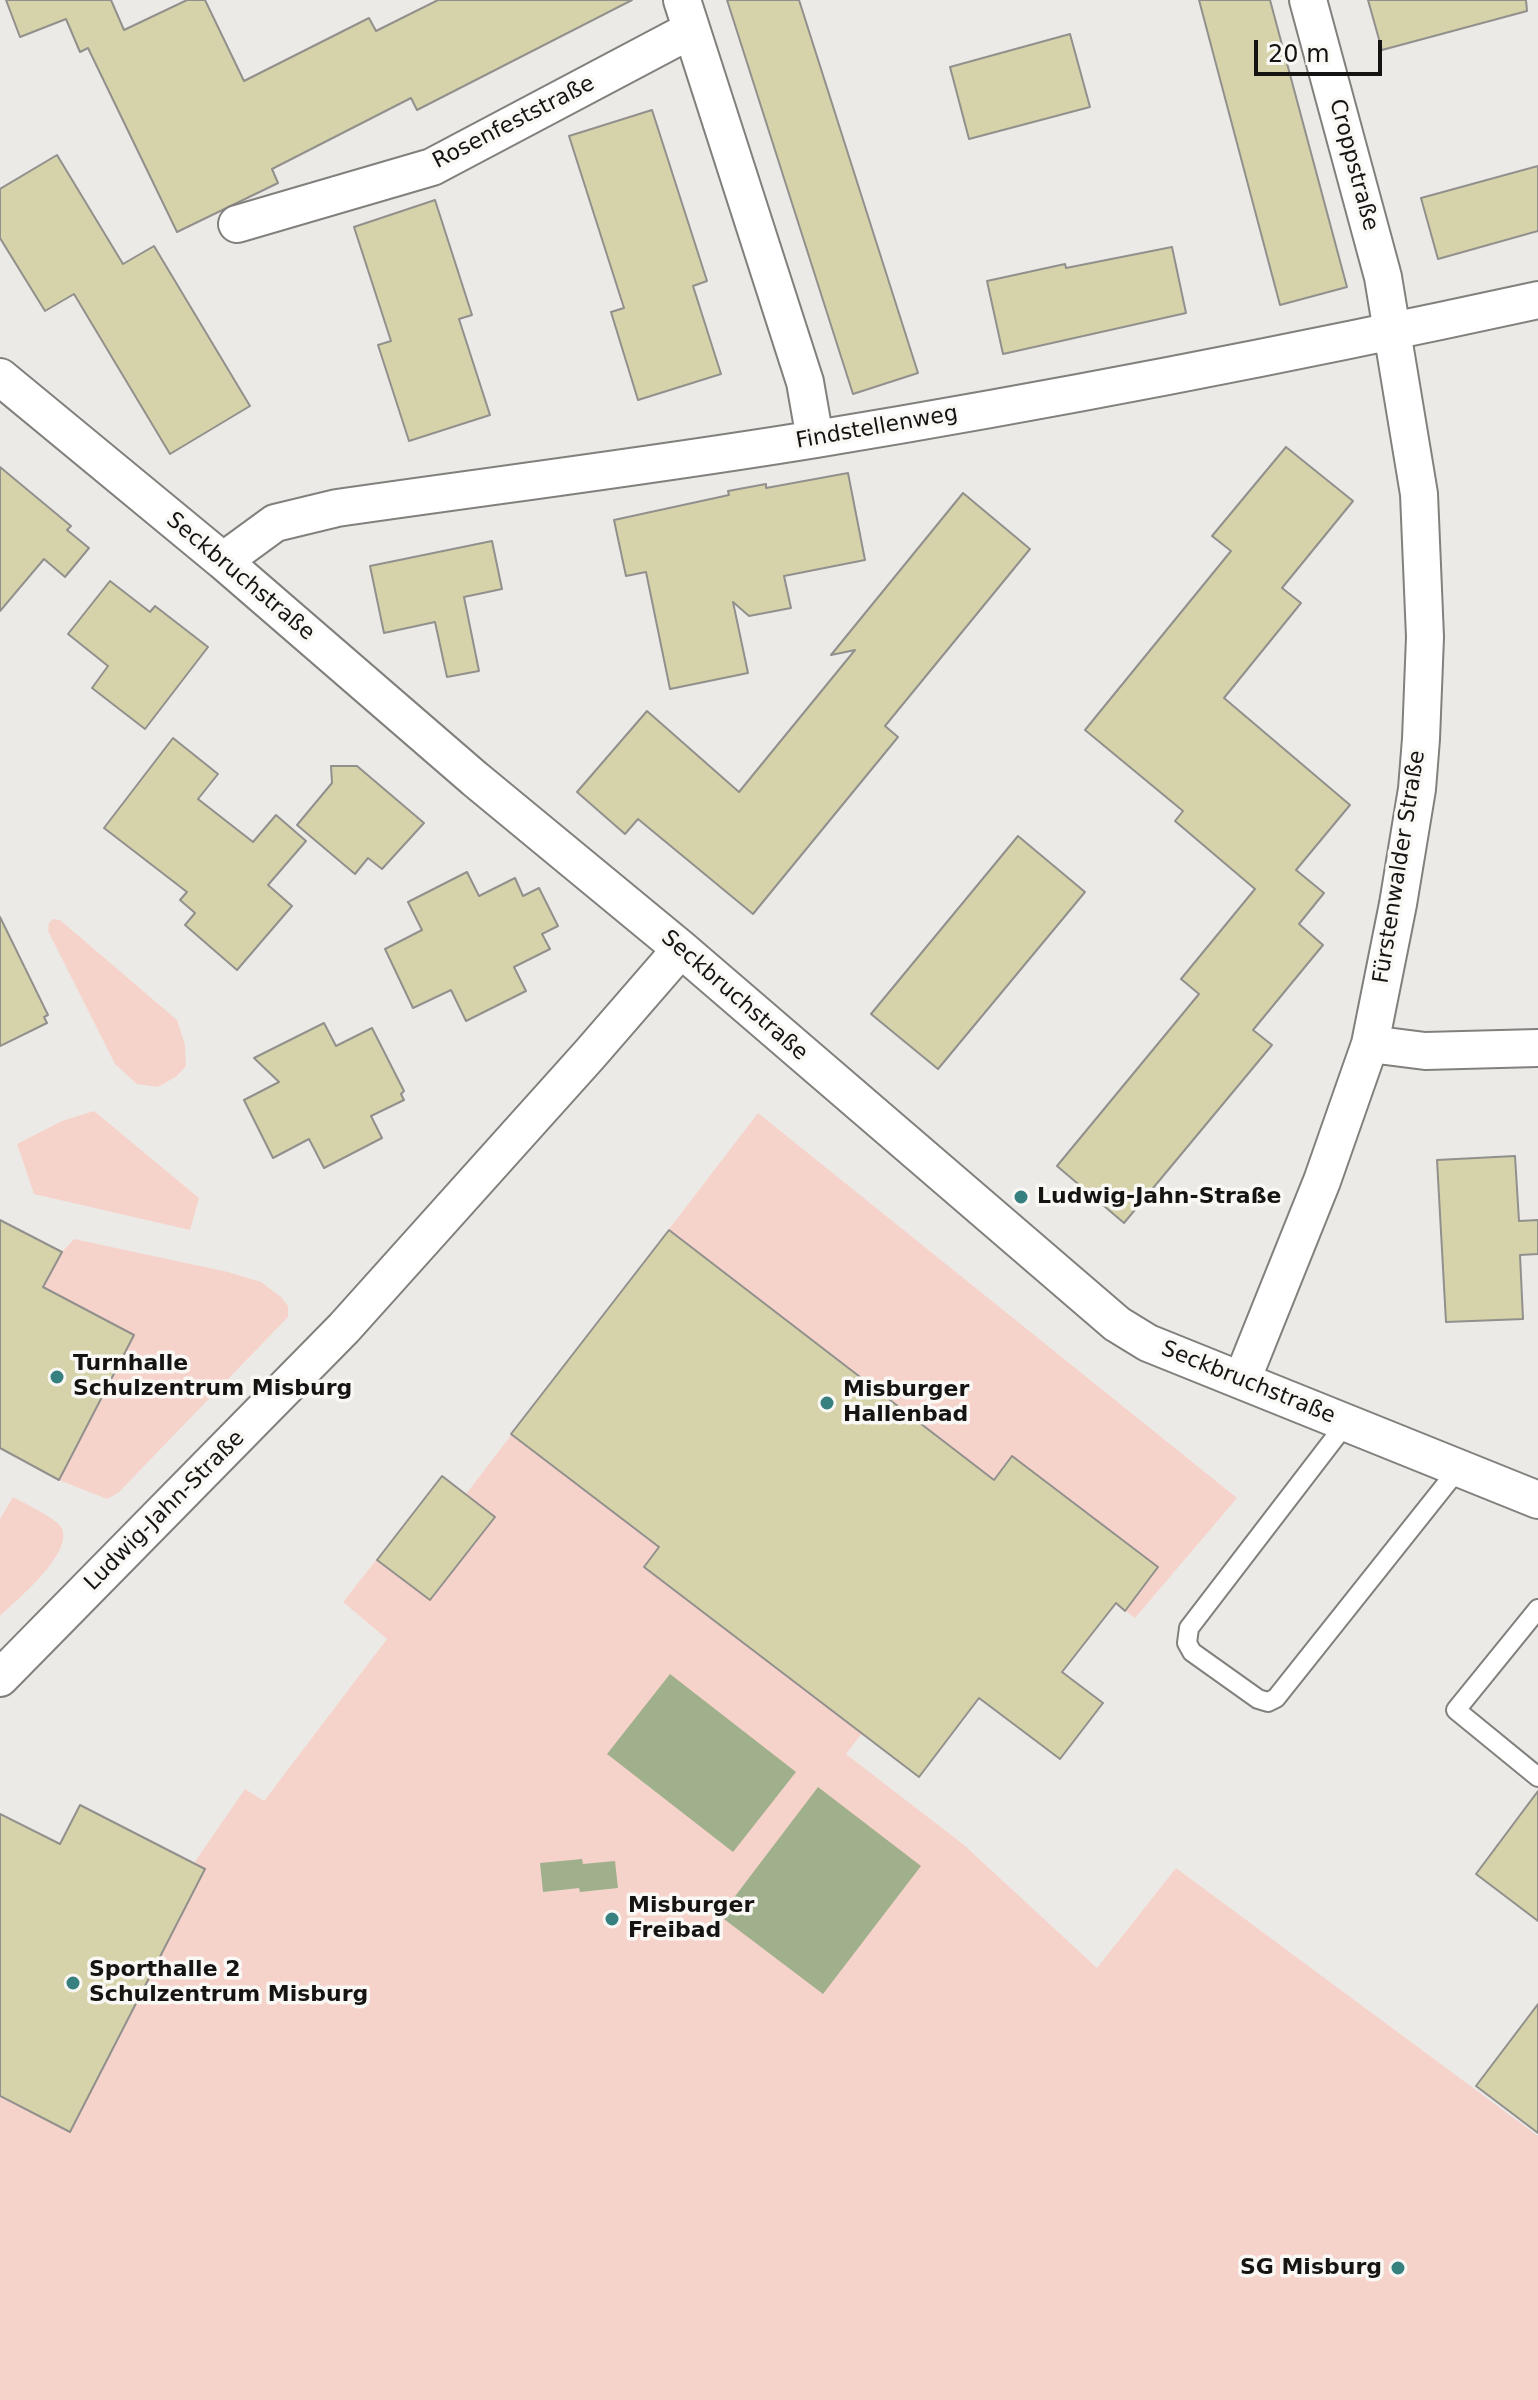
<!DOCTYPE html>
<meta charset="utf-8">
<style>
body{margin:0}
#map{position:relative;width:1538px;height:2400px;overflow:hidden;background:#eceae7;font-family:"DejaVu Sans",sans-serif}
canvas{display:block}
.scale{position:absolute;left:1254px;top:40px;width:128px;height:36px;box-sizing:border-box;border:4px solid #151413;border-top:0;padding-left:10px;font-size:24px;line-height:28px;white-space:nowrap;color:#151413;-webkit-text-stroke:6px #faf8f4;paint-order:stroke}
</style>
<div id="map">
<canvas width="1538" height="2400"></canvas>
<div class="scale">20 m</div>
</div>
<script>
const context = document.querySelector('canvas').getContext('2d');
context.lineJoin = 'round';
function fillPath(path, color) { context.fillStyle = color; context.fill(path, 'evenodd'); }
function strokePath(path, color, width, dash) { context.strokeStyle = color; context.lineWidth = width; context.lineCap = dash ? 'butt' : 'round'; context.setLineDash(dash || []); context.stroke(path); }
function write(font, color, halo, rows, align = 'center') {
  context.font = font + ' "DejaVu Sans",sans-serif'; context.lineWidth = 7; context.setLineDash([]); context.textBaseline = 'middle'; context.strokeStyle = halo; context.fillStyle = color; for (const [text, x, y, turn = 0] of rows) {
    context.save(); context.translate(x, y); context.rotate((+turn || 0) * Math.PI / 180); context.textAlign = isNaN(turn) ? turn : align; if (halo) context.strokeText(text, 0, 0); context.fillText(text, 0, 0); context.restore();
  }
}
const green = new Path2D(`
 M53 919 60 920 177 1020 185 1045 186 1066 177 1076 158 1087 137 1084 115 1064 48 931 49 923Z
 M94 1111 199 1198 190 1230 34 1194 17 1144 62 1121Z
 M758 1113 1237 1498 1135 1618 1116 1604 1060 1675 969 1594 846 1754 964 1845 1097 1968 1176 1868 1538 2136V2400H0V2097L70 2132 205 1870 194 1863 245 1789 264 1801 387 1639 343 1602 442 1476 466 1494Z
 M74 1239 228 1272 261 1282 281 1297 288 1306V1317L118 1493 107 1499 59 1480 134 1336 43 1287 62 1252Z
 M13 1497C24 1503 54 1517 61 1527 76 1551 17 1600 0 1616V1519Z`);
const water = new Path2D(`
 M670 1674 796 1772 733 1852 607 1754Z
 M818 1787 921 1866 823 1994 720 1916Z
 M582 1859 583 1864 615 1861 618 1888 580 1892 579 1888 543 1892 540 1863Z`);
const building = new Path2D(`
 M6 0H111L124 30 187 0H205L244 81 369 18 376 31 438 0H632L417 110 411 98 272 169 278 183 177 232 88 48 80 52 66 19 20 37Z
 M727 0H799L918 373 853 394Z
 M1199 0H1270L1347 287 1280 305Z
 M1368 0H1526L1527 11 1382 50Z
 M1070 34 1090 107 969 139 950 67Z
 M652 110 707 281 693 286 721 374 638 400 611 312 624 308 569 136Z
 M57 155 123 264 154 246 250 406 170 454 74 294 45 311 0 238V189Z
 M1538 166V231L1438 259 1421 198Z
 M435 200 472 315 459 319 490 415 409 441 378 345 391 341 354 227Z
 M1172 247 1186 313 1003 354 987 281 1065 264 1066 268Z
 M1286 447 1353 501 1282 588 1301 603 1224 698 1350 805 1296 870 1324 893 1299 924 1323 945 1253 1030 1272 1045 1124 1223 1057 1166 1199 994 1181 979 1255 889 1175 821 1183 811 1085 730 1231 551 1212 536Z
 M0 467 71 526 67 530 89 548 65 577 44 559 0 611Z
 M848 473 865 560 784 576 791 608 749 616 733 602 748 673 670 689 646 572 626 576 614 520 729 495 728 491 766 484V488Z
 M963 493 1030 549 885 726 898 737 753 914 638 819 625 834 577 792 647 711 739 792 855 650 831 655Z
 M492 541 502 589 464 597 479 671 447 677 435 622 384 633 370 566Z
 M110 581 150 612 155 606 208 647 145 729 92 688 108 666 68 634Z
 M173 738 218 774 198 799 253 842 276 815 306 841 268 885 292 906 237 970 185 925 195 913 180 900 187 892 104 828Z
 M331 766H357L424 823 382 869 368 858 355 874 297 825 332 783Z
 M1018 836 1085 892 938 1069 871 1014Z
 M467 872 479 896 515 878 523 896 539 888 558 926 542 934 550 949 514 967 526 991 466 1021 451 990 413 1008 385 949 422 930 408 902Z
 M0 917 48 1015 44 1017 47 1023 0 1046Z
 M324 1023 336 1046 372 1028 404 1091 401 1094 404 1100 371 1116 382 1138 324 1168 309 1139 273 1158 244 1100 279 1082 254 1058Z
 M1515 1156 1519 1221 1538 1220V1254L1520 1255 1523 1319 1446 1322 1437 1160Z
 M0 1220 62 1252 43 1287 134 1335 59 1480 0 1448Z
 M669 1230 994 1480 1012 1456 1158 1567 1125 1611 1116 1603 1062 1672 1103 1703 1060 1759 979 1698 919 1777 644 1567 659 1547 511 1434Z
 M442 1476 495 1517 430 1600 377 1560Z
 M1538 1791V1921L1476 1874Z
 M80 1805 205 1869 70 2132 0 2096V1814L60 1844Z
 M1538 2004V2133L1476 2086Z`);
const service = new Path2D(`
 M1347 1422 1189 1628 1187 1643 1192 1652 1258 1699 1268 1702 1276 1698 1459 1468
 M1538 1609 1456 1710 1538 1777`);
const minor = new Path2D(`
 M682 0 805 382 815 439
 M237 224 432 167 691 30
 M0 377 223 561 475 779 681 949 1117 1324 1148 1343 1538 1500
 M223 561 275 523 337 508C497 485 657 465 816 439 1058 399 1299 352 1538 300
 M1370 1044 1425 1051 1538 1048
 M1242 1380 1322 1181 1370 1044 1398 904 1417 789 1421 739 1425 637 1419 494 1383 277 1308 0
 M0 1678 344 1328 590 1054 681 949`);
const markers = [
 [1021,1197,8,"#378080"],
 [57,1377,8,"#378080"],
 [827,1403,8,"#378080"],
 [612,1919,8,"#378080"],
 [73,1983,8,"#378080"],
 [1398,2268,8,"#378080"]
];
const streetNames = [
 ["Rosenfeststraße",514,123,-27],
 ["Croppstraße",1353,165,75],
 ["Findstellenweg",877,428,-10],
 ["Seckbruchstraße",240,577,40],
 ["Fürstenwalder Straße",1400,867,-81],
 ["Seckbruchstraße",734,996,41],
 ["Seckbruchstraße",1248,1383,22],
 ["Ludwig-Jahn-Straße",165,1511,-45]
];
const poiNames = [
 ["Ludwig-Jahn-Straße",1037,1197],
 ["Turnhalle",73,1364],
 ["Schulzentrum Misburg",73,1389],
 ["Misburger",843,1390],
 ["Hallenbad",843,1415],
 ["Misburger",628,1906],
 ["Freibad",628,1931],
 ["Sporthalle 2",89,1970],
 ["Schulzentrum Misburg",89,1995],
 ["SG Misburg",1382,2268,"right"]
];
fillPath(green, '#f6d3ca');
fillPath(water, '#a0b08c');
fillPath(building, '#d6d3aa');
strokePath(building, '#91908d', 2);
strokePath(service, '#82807d', 22);
strokePath(minor, '#82807d', 40);
strokePath(service, '#fff', 18);
strokePath(minor, '#fff', 36);
for (const [x, y, r, color] of markers) { const dot = new Path2D(); dot.arc(x, y, r, 0, 2 * Math.PI); context.fillStyle = color; context.fill(dot); strokePath(dot, '#faf8f4', 3); }
write('22px', '#151413', '#faf8f4', streetNames);
write('bold 22px', '#151413', '#faf8f4', poiNames, 'left');
</script>
